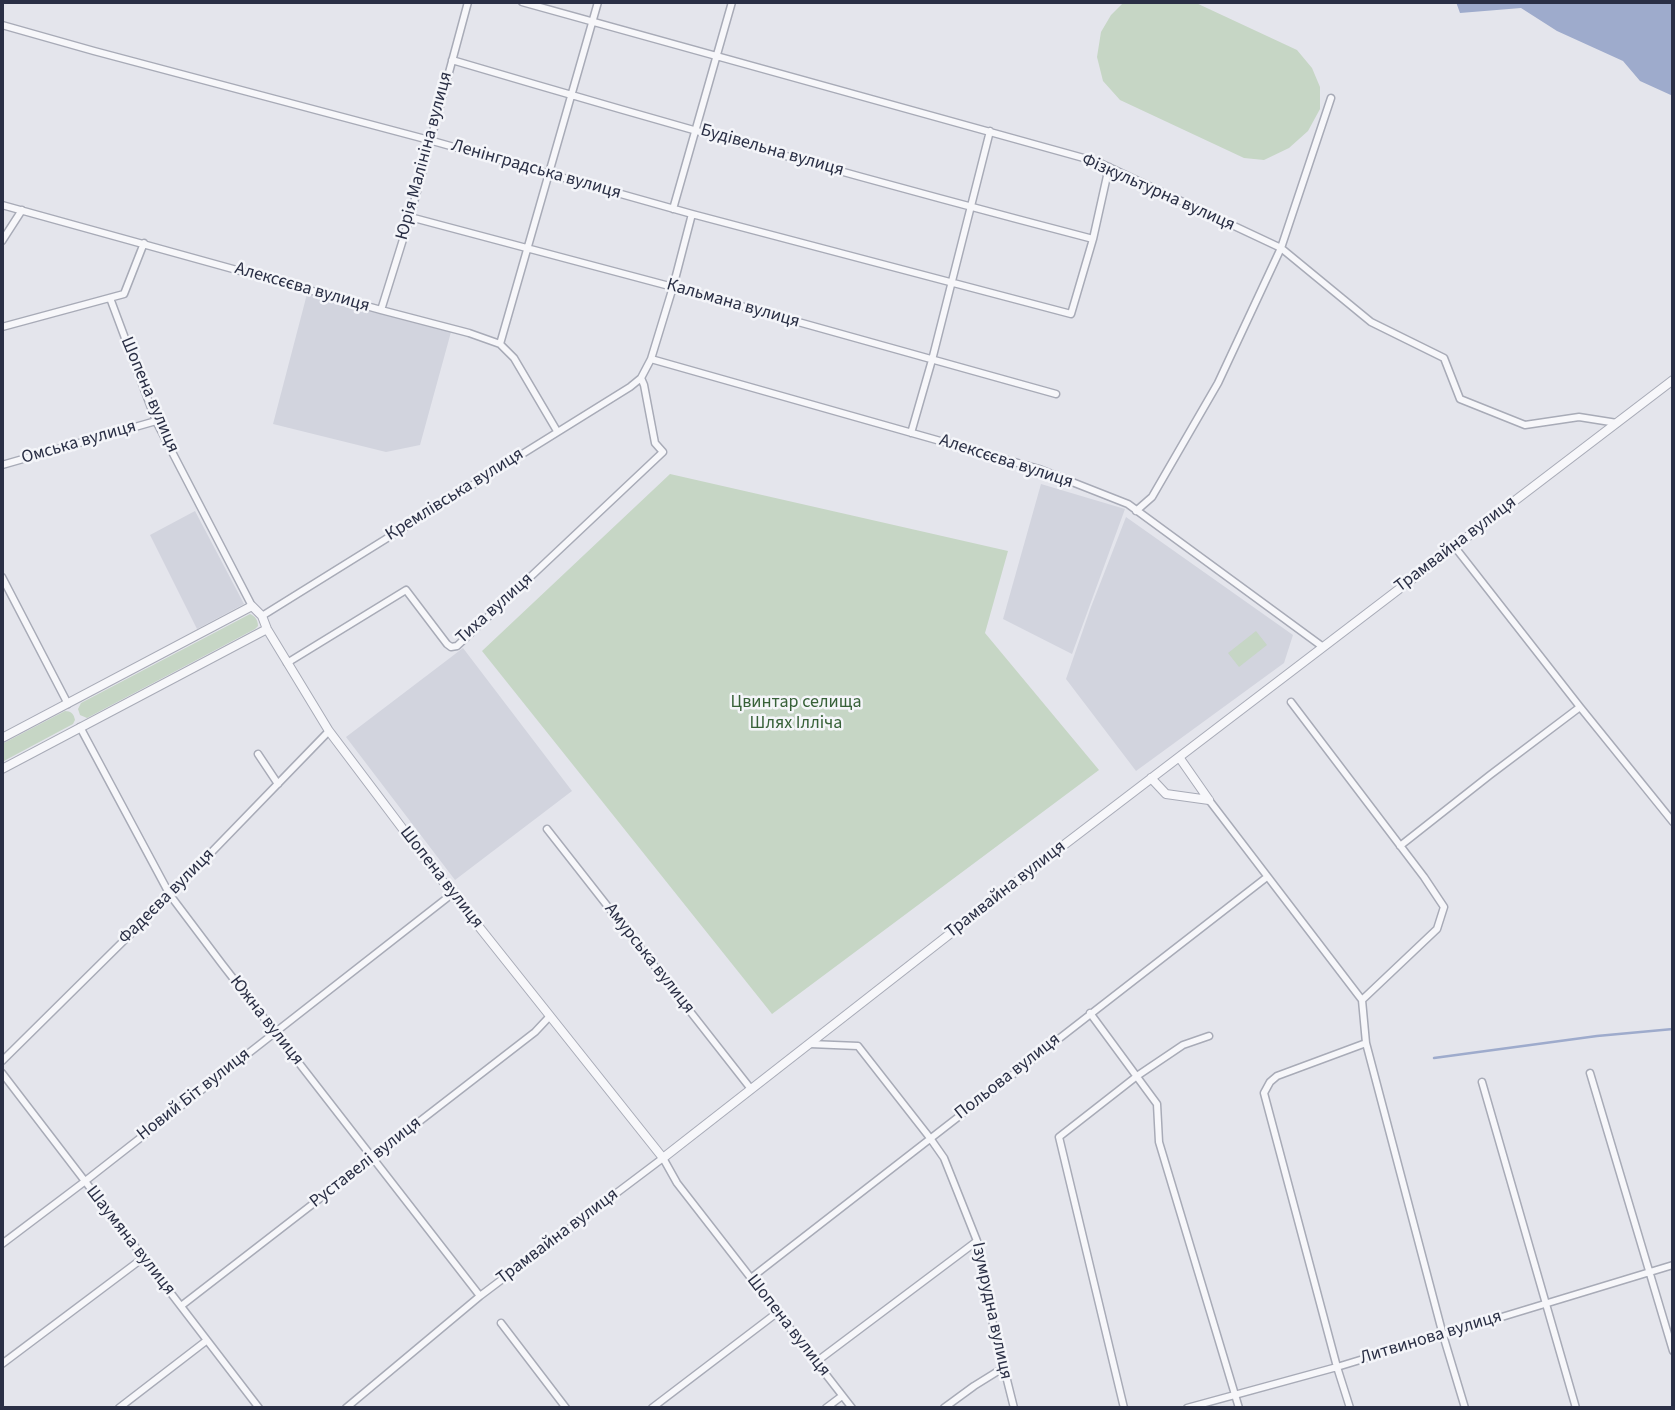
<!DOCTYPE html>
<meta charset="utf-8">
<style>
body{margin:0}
#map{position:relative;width:1675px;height:1410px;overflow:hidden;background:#e4e5ec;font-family:"Source Sans 3",sans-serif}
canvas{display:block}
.frame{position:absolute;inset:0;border:4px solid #2a2f45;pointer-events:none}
</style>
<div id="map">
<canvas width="1675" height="1410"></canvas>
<div class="frame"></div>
</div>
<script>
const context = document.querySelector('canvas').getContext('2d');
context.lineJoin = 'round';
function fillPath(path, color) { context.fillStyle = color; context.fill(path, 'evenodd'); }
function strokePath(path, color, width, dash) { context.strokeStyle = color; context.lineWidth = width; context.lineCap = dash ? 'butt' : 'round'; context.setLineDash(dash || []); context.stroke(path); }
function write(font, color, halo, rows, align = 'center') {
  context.font = font + ' "Source Sans 3",sans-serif'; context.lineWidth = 5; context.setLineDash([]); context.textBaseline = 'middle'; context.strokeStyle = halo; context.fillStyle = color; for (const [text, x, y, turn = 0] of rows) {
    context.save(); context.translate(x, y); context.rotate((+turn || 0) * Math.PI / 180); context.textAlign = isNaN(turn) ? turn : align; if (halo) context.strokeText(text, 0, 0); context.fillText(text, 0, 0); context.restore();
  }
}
const built = new Path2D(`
 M307 294 451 332 420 445 386 452 273 424Z
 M1041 484 1125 509 1072 654 1003 619Z
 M195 511 244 604 197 629 150 535Z
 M1126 517 1293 635 1284 663 1136 771 1066 679 1091 607Z
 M463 648 572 791 455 880 346 737Z`);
const green = new Path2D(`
 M1124 2H1194L1297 50 1312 68 1320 87V109L1308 131 1289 148 1264 160 1244 158 1120 100 1103 81 1097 57 1101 32 1111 15Z
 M670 474 1008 551 985 633 1099 770 772 1014 482 651Z
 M250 614C255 616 258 620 258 626L255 629 87 718 80 715 78 709 81 703Z
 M1256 631 1267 645 1239 667 1228 653Z
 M65 711C71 711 74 714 75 720L73 724 2 762V744Z`);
const water = new Path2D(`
 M1456 2H1673V96L1640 81 1623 61 1557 31 1521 8 1460 13Z`);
const stream = new Path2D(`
 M1434 1058 1597 1036 1673 1029`);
const minor = new Path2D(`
 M522 2 1098 162 1281 248 1371 322 1444 358 1460 399 1525 425 1579 417 1617 423
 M2 25 94 51 429 140 692 214 1071 314 1093 239 1109 167
 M452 60C665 123 878 183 1093 239
 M2 205 381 310 469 333 500 344 514 358 557 431
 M673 209 732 2
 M410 217 673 287 1056 394
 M2 241 22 210
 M110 298 156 421 252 606
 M381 310 410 217 468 2
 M2 327 124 294 144 243
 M500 344 598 2
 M651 359 1039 469 1128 504 1323 647
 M911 433 932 360 990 131
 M2 465 156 421
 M1136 511 1152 497 1218 383 1281 248 1331 98
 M1454 546 1580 707 1673 822
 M2 577 68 704
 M262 616 630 387 641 378 651 359 673 287 692 214
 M287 663 406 590 447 644 451 647 457 646 663 452 655 443 644 385 641 378
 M1291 702 1424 877 1444 907 1437 929 1362 1000
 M80 727 170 895 222 964 480 1296
 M258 754 278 784
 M1209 800 1362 1000 1366 1043 1443 1335 1465 1408
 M547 829 751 1089
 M1400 846 1490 775 1580 707
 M1090 1013 1157 1104 1159 1142 1239 1408
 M810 1044 858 1046 930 1138 944 1158 977 1241 986 1296 1014 1408
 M2 1061 170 895 329 731
 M2 1073 259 1408
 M1590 1073 1673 1351
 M1482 1082 1576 1408
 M2 1244 84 1182 452 894
 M751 1278 1267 877
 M181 1306 535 1032 550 1016
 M501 1323 566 1408
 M816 1362 977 1241
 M2 1364 143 1258
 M119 1408 206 1341
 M346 1408 480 1296 663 1158 677 1183 852 1408
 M652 1408 778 1312
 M826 1408 842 1396
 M944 1408 974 1386 1003 1368
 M1124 1408 1059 1137 1137 1076 1183 1045 1209 1036
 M1187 1408 1337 1367 1673 1265
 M1350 1408 1337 1367 1264 1093 1270 1082 1277 1076 1366 1043`);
const tertiary = new Path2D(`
 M2 738 252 606 262 616 267 629 329 731 433 869 663 1158 1056 851 1673 380
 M1179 757 1209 800
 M2 769 267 629
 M1151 778 1166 794 1209 800`);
const streetNames = [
 ["Будівельна вулиця",772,151,16],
 ["Юрія Малініна вулиця",425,156,-75],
 ["Ленінградська вулиця",536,170,16],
 ["Фiзкультурна вулиця",1158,193,24],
 ["Алексєєва вулиця",302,288,16],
 ["Кальмана вулиця",733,304,16],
 ["Шопена вулиця",149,395,67],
 ["Омська вулиця",79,443,-16],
 ["Алексєєва вулиця",1006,462,18],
 ["Кремлівська вулиця",455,495,-32],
 ["Трамвайна вулиця",1456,545,-37],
 ["Тиха вулиця",495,609,-42],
 ["Шопена вулиця",441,878,52],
 ["Трамвайна вулиця",1006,890,-38],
 ["Фадеєва вулиця",167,897,-45],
 ["Амурська вулиця",649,959,52],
 ["Южна вулиця",266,1021,52],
 ["Польова вулиця",1008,1077,-38],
 ["Новий Біт вулиця",194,1095,-38],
 ["Руставелі вулиця",366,1163,-38],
 ["Трамвайна вулиця",558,1237,-37],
 ["Шаумяна вулиця",130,1241,52],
 ["Ізумрудна вулиця",991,1311,78],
 ["Шопена вулиця",788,1326,52],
 ["Литвинова вулиця",1431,1338,-17]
];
const parkNames = [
 ["Цвинтар селища",796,703],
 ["Шлях Ілліча",796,724]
];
fillPath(built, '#d2d4de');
fillPath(green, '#c6d6c5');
fillPath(water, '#9eabcc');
strokePath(stream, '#9eabcc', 2.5);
strokePath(minor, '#a8abb7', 9);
strokePath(tertiary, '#a8abb7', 10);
strokePath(minor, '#f7f7fa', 6);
strokePath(tertiary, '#f7f7fa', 8);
write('18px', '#2a2f45', '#f4f5f9', streetNames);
write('18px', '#376138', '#f4f5f9', parkNames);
</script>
